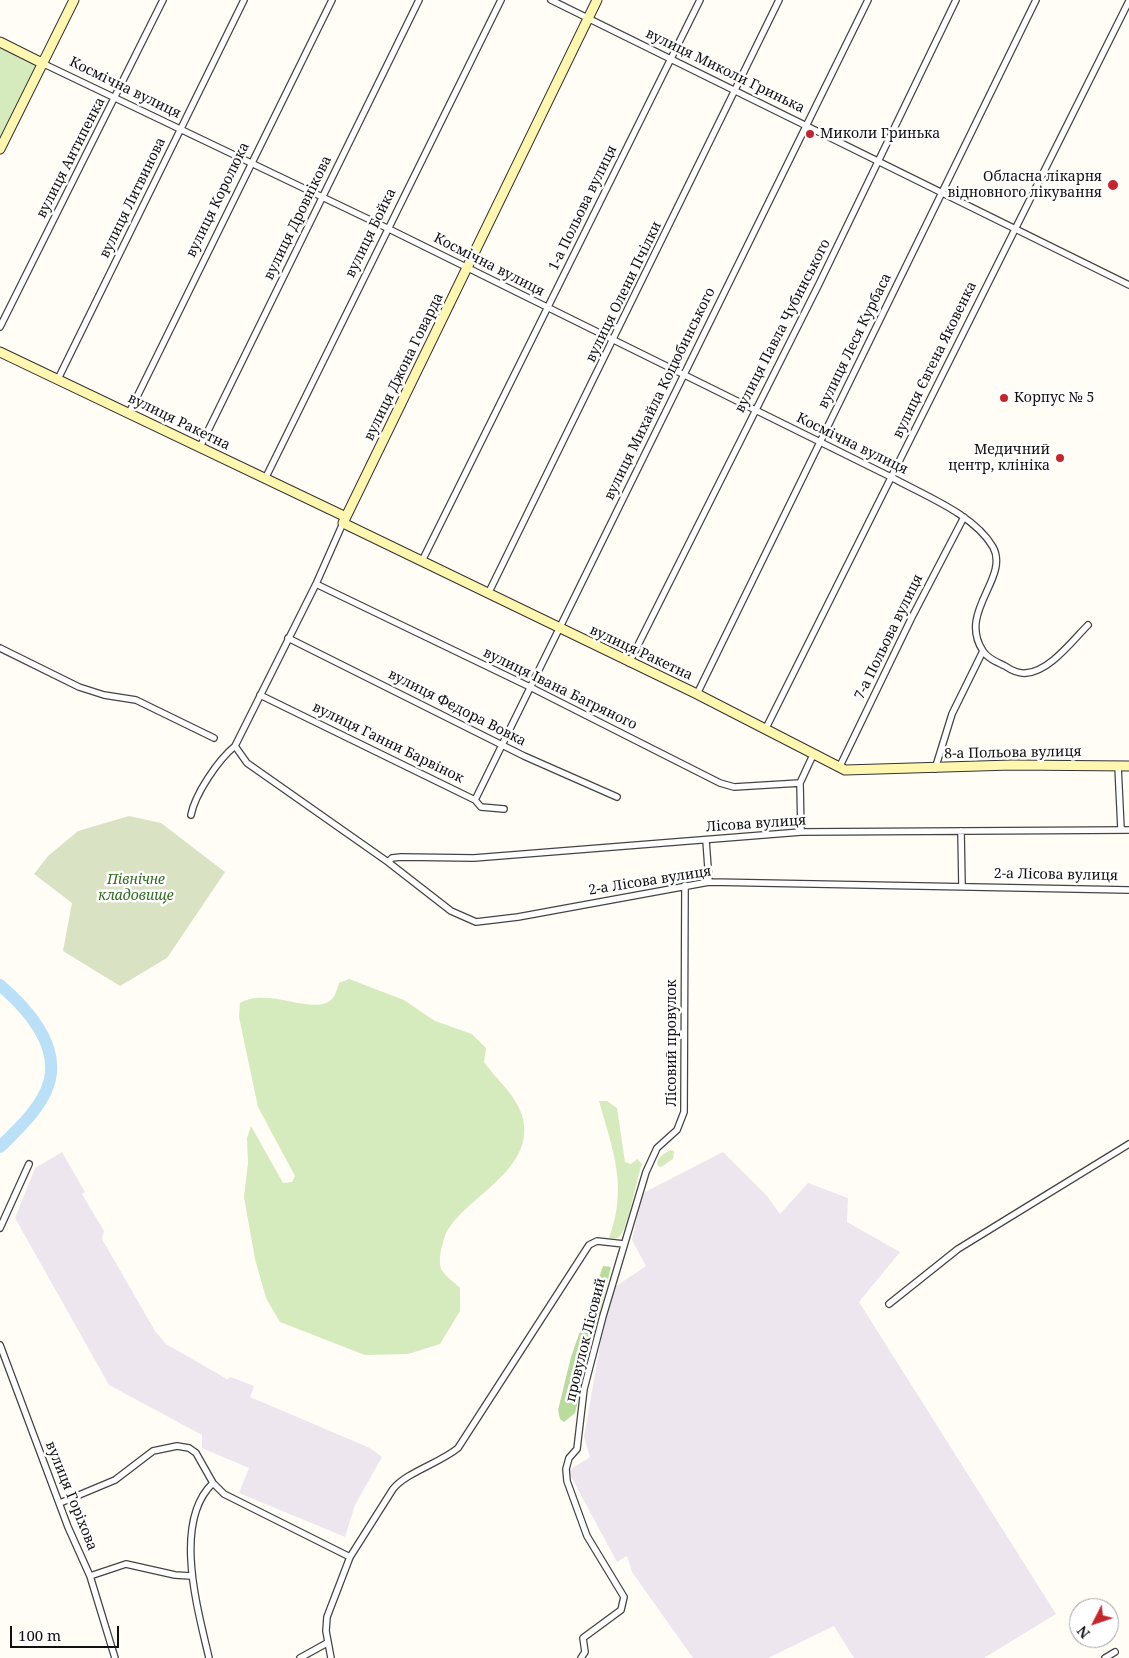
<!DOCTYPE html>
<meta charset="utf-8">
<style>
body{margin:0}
#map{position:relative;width:1129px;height:1658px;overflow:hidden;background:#fffdf5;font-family:"Noto Serif",serif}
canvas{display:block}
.north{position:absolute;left:1069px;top:1598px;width:50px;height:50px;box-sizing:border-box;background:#fff;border:1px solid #a0a0a0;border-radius:50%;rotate:229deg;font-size:14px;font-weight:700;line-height:20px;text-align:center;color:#111}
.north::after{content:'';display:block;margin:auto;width:18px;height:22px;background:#c4262e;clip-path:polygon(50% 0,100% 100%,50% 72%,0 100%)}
.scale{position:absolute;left:10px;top:1626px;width:109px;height:22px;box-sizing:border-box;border:2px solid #111;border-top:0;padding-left:6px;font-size:15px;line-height:18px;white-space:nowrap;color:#111;-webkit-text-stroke:4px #fff;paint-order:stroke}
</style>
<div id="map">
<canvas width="1129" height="1658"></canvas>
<div class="north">N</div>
<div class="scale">100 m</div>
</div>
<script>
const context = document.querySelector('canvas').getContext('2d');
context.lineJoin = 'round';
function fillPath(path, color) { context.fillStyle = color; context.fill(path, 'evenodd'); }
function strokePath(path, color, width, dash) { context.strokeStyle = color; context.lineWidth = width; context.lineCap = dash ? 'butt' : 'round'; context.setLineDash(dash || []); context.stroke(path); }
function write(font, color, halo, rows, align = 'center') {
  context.font = font + ' "Noto Serif",serif'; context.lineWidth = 5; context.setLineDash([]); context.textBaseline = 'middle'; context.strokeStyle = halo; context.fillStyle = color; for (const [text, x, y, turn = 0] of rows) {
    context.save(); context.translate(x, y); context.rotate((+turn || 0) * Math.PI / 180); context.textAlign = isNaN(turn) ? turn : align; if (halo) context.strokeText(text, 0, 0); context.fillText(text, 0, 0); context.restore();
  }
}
const industrial = new Path2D(`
 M62 1152 85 1192 82 1194 104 1231 102 1239 155 1331 166 1344 227 1379 231 1377 254 1386 250 1397 370 1448 382 1457 355 1505 345 1537 239 1493 249 1468 202 1448V1435L109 1385 15 1218 35 1168Z
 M723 1152 767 1196 780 1214 808 1183 848 1198 847 1222 900 1252 859 1302 1056 1614 984 1658H854L834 1626 768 1658H693L632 1572 627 1556 617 1562 568 1471 590 1457 584 1437 605 1317 615 1287 646 1266 632 1240 643 1193Z`);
const green = new Path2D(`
 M0 45 38 65 0 137Z
 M349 979 404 1000 435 1021 472 1034 486 1048 484 1062C496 1079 515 1094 522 1115 537 1167 474 1192 449 1228 445 1233 444 1240 442 1246 440 1253 439 1262 441 1269 444 1275 455 1283 460 1288V1311L440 1344 408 1354 365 1355 280 1322 266 1298 255 1259 244 1197 248 1163 247 1138 251 1126 283 1183 292 1182 295 1176 258 1107 239 1017 240 1003C266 987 308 1013 328 1002 335 999 337 989 339 983Z
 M599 1101H607L617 1108 625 1162 631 1164 637 1159 642 1164C636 1180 629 1226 620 1236 617 1239 613 1239 609 1238 628 1186 613 1151 599 1101Z
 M671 1150 674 1151 673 1159 661 1167 658 1166C655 1159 664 1153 671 1150Z`);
const forest = new Path2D(`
 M603 1266 611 1267 575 1413 564 1422 560 1419 558 1410 571 1357Z`);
const cemetery = new Path2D(`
 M129 816 161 823 225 872 167 958 120 986 63 951 72 903 34 874 48 856 78 831Z`);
const river = new Path2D(`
 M0 985C29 1010 65 1049 46 1091 36 1113 17 1130 0 1147`);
const street = new Path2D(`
 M551 0 1129 285
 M44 64 387 228 891 477C923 495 974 514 993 547 1010 578 957 612 983 651 988 659 997 662 1005 666 1011 670 1018 674 1026 673 1050 671 1072 641 1088 625
 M0 327 163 0
 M58 379 244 0
 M129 413 332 0
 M200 447 419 0
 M265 479 501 0
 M422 561 700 0
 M316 584 530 687 720 783 734 787 800 783
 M488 594 779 0
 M288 638 524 756 617 797
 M0 648 79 687 104 695 136 700 214 738
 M629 663 819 284 956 0
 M697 694 1036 0
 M260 695 475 800 481 807 504 809
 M765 730 1129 1
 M235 746 247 763 388 862 451 911 476 922 518 917 709 882 1129 890
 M1118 766 1121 829
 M839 768 911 619 964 517
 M935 769 952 714 983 651
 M475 800 868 0
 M191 815C195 794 218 760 235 746L316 584 343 523
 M961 831 962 886
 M801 832 800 783 813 755
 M706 840 709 882
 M388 862 392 858 401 857 474 858 801 832 1129 830
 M0 1228 29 1164
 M889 1304 958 1249 1129 1144
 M0 1345 68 1527 90 1576 115 1658
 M60 1503 115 1480 153 1451 177 1446 189 1448 196 1453 213 1483 224 1494 350 1557
 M90 1576 126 1564 175 1575 191 1576
 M209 1658C198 1610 172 1522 213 1483
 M300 1658 327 1643
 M331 1658 326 1631 327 1617 350 1557 393 1489C407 1472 440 1463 458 1448L589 1245 597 1241 624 1244
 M581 1658 585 1652 583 1638 621 1610 624 1597 587 1536 567 1481 566 1469 569 1458 577 1449 584 1389 603 1316 646 1172 657 1148 677 1130 684 1112 685 885
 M1105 1658 1115 1652`);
const secondary = new Path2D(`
 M597 0 343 523 697 694 845 770 1012 765 1129 766
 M0 42 44 64
 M0 149 74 0
 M0 352 346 517`);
const markers = [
 [810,134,5,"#c4262e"],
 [1113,185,6,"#c4262e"],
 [1004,398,5,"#c4262e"],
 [1060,458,5,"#c4262e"]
];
const streetNames = [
 ["вулиця Миколи Гринька",725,71,26],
 ["Космічна вулиця",125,88,26],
 ["вулиця Антипенка",71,158,-63],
 ["вулиця Литвинова",133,198,-64],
 ["вулиця Королюка",218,200,-64],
 ["1-а Польова вулиця",583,208,-64],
 ["вулиця Дровнікова",298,218,-64],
 ["вулиця Бойка",371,233,-64],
 ["Космічна вулиця",489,265,27],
 ["вулиця Олени Пчілки",624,292,-64],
 ["вулиця Павла Чубинського",783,326,-63],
 ["вулиця Леся Курбаса",855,341,-64],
 ["вулиця Євгена Яковенка",935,360,-64],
 ["вулиця Джона Говарда",404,367,-64],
 ["вулиця Михайла Коцюбинського",660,394,-64],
 ["вулиця Ракетна",179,422,26],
 ["Космічна вулиця",852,444,26],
 ["7-а Польова вулиця",889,637,-64],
 ["вулиця Ракетна",641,653,25],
 ["вулиця Івана Багряного",560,689,26],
 ["вулиця Федора Вовка",457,708,27],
 ["вулиця Ганни Барвінок",388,743,26],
 ["8-а Польова вулиця",1013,753,-1],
 ["Лісова вулиця",756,824,-4],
 ["2-а Лісова вулиця",1056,875,1],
 ["2-а Лісова вулиця",650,881,-9],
 ["Лісовий провулок",672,1043,-90],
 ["провулок Лісовий",586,1340,-76],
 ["вулиця Горіхова",71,1496,68]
];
const poiNames = [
 ["Миколи Гринька",820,134],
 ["Обласна лікарня",1102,177,"right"],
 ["відновного лікування",1102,193,"right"],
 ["Корпус № 5",1014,398],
 ["Медичний",1050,450,"right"],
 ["центр, клініка",1050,466,"right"]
];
const parkNames = [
 ["Північне",136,880],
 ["кладовище",136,896]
];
fillPath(industrial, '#eee6ef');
fillPath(green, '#d5ebbd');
fillPath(forest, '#b9dc9c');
fillPath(cemetery, '#d9e3c4');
strokePath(river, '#b9e0f7', 12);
strokePath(street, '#444', 8);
strokePath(secondary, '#333', 11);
strokePath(street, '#fff', 5.5);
strokePath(secondary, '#fff6b0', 9);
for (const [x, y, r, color] of markers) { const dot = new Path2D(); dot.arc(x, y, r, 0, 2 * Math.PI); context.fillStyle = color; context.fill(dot); strokePath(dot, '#fff', 2); }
write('14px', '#111', '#fff', streetNames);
write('14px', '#111', '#fff', poiNames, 'left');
write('italic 14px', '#2f6b1f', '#fff', parkNames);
</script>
